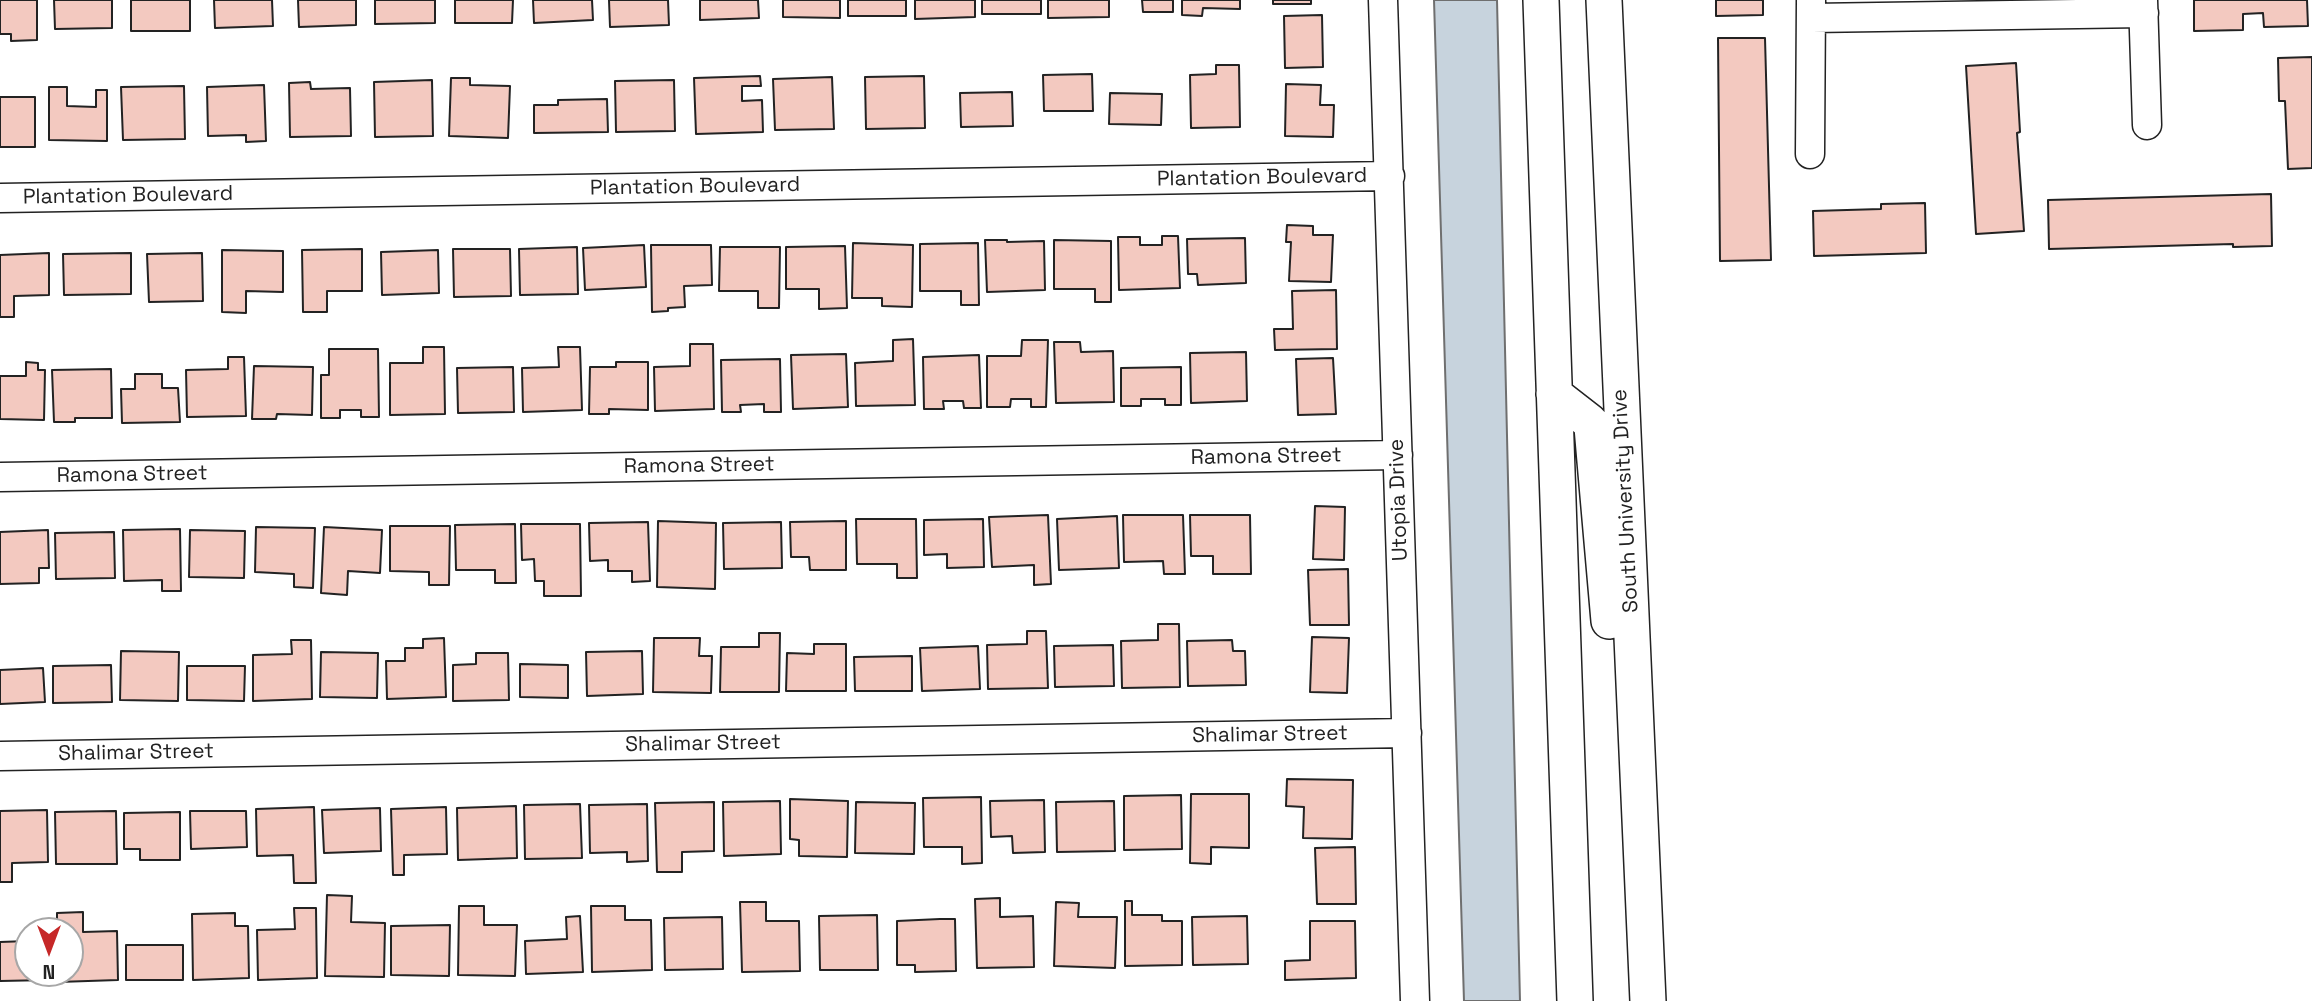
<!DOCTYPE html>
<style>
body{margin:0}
#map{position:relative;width:2312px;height:1001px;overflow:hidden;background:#fff;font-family:"Space Grotesk",sans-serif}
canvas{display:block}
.north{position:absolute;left:14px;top:917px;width:70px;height:70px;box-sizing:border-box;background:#fff;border:2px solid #a7a7a7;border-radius:50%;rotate:180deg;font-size:19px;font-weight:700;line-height:28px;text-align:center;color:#222}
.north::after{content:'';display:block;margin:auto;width:24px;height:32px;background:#c62828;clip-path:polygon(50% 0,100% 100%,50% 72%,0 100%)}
</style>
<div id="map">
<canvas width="2312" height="1001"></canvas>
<div class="north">N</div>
</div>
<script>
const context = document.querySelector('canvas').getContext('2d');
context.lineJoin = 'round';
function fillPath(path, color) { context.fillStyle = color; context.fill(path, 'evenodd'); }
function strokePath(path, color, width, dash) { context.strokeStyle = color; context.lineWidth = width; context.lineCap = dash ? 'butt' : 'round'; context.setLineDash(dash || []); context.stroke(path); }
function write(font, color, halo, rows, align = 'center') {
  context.font = font + ' "Space Grotesk",sans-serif'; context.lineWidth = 5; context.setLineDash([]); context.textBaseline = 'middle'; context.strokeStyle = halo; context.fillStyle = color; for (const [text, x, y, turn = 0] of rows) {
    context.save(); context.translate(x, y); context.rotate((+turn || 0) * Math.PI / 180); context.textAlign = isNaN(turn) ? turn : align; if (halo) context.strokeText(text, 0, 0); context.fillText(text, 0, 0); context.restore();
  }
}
const water = new Path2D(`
 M1434 0H1497L1520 1001H1464Z`);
const building = new Path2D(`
 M0 0H37V40L11 41V34H0Z
 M54 0H112V28L55 29Z
 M131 0H190V31H131Z
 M214 0H272L273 26 215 28Z
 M298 0H356V25L299 27Z
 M375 0H435V23L375 24Z
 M455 0H513L512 23H455Z
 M533 0H592L593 20 534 23Z
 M609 0H668L669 25 610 27Z
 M700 0H758L759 18 700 20Z
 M783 0H840V18L783 17Z
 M848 0H906V16H848Z
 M915 0H975V17L915 19Z
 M982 0H1041V14H982Z
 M1048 0H1109V17L1048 18Z
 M1142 0H1173V12H1143Z
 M1182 0H1240V9L1203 8 1202 16 1182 15Z
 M1273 0H1311V4H1273Z
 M1716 0H1763V15L1716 16Z
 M2194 0H2307L2308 26 2264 27 2263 13 2243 14V30L2194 31Z
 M1322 15 1323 67 1285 68 1284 16Z
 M1718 38H1765L1771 260 1720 261Z
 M2312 57V168L2288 169 2285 101H2279L2278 58Z
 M2016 63 2020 132 2017 133 2024 231 1976 234 1966 66Z
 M1216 65H1239L1240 127 1191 128 1190 75 1216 74Z
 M1092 74 1093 111H1044L1043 75Z
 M760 76 761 86H742V101L762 100 763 132 696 134 694 78Z
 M924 76 925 128 866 129 865 77Z
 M832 77 834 129 775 130 773 79Z
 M451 78H470V85L510 86 508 138 449 136Z
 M432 80 433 136 375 137 374 82Z
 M674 80 675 131 616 132 615 81Z
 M310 82 311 89 350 88 351 136 290 137 289 83Z
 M1286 84 1321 85 1320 105H1334L1333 137 1285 136Z
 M264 85 266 141 246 142V135L208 136 207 87Z
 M184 86 185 139 123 140 121 87Z
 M49 87H67V106L96 107V90H107V141L49 140Z
 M1012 92 1013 126 961 127 960 93Z
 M1110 93 1162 94 1161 125 1109 124Z
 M0 97H35V147H0Z
 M607 99 608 132 534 133V105H558V100Z
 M2271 194 2272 246 2233 247V244L2049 249 2048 200Z
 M1925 203 1926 253 1814 256 1813 211 1881 209V204Z
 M1287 225 1313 226V235H1333L1331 282 1289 281 1291 242H1286Z
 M1162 236H1178L1180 288 1119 290 1118 237H1140V245H1162Z
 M1245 238 1246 283 1198 285 1197 274H1188L1187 239Z
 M985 240H1007V242L1044 241 1045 290 987 292Z
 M1054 240 1111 241V302H1095V289H1054Z
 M853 243 913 245 912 307 882 306V298H852Z
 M978 243 979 305H961V291H920V244Z
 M644 245 646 287 585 290 583 248Z
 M651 245H711L712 285 684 286 685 307 668 308V311L652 312Z
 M845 246 847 308 819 309V289H786V247Z
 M577 247 578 294 520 295 519 249Z
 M720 247H780L779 308H758V291H719Z
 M362 249V291H327V312H303L302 250Z
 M453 249H510L511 296 454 297Z
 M222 250 283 251V292L246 291V313L222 312Z
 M438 250 439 293 382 295 381 252Z
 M49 253V295L14 296V317H0V255Z
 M131 253V294L64 295 63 254Z
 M202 253 203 301 149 302 147 254Z
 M1336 290 1337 349 1275 350 1274 329H1293L1292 291Z
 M913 339 915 405 856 406 855 363 893 361V340Z
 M1022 340H1048L1046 407H1031V399H1011L1010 407H987V356H1021Z
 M1054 342H1080L1081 352 1113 351 1114 402 1056 403Z
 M690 344H713L714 409 655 411 654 367 690 366Z
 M423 347H444L445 414 390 415V363H423Z
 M558 347H580L582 410 523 412 522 368 559 367Z
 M329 349H378L379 417H361V410H340V418H321V375H329Z
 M1246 352 1247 401 1191 403 1190 353Z
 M846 354 848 407 793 409 791 355Z
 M979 355 981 408H964L963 401H943L944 409H924L923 357Z
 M228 357H244L246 416 187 417 186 370 228 369Z
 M1333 358 1336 414 1298 415 1296 359Z
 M780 359 781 412H764V404L740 405 741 412H722L721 360Z
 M26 362 38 363V370H45L44 420 0 419V376H26Z
 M616 362H648V410L609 409V414H589L590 367H616Z
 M254 366 313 367 312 415 277 414 276 419H252Z
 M513 367 514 412 458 413 457 368Z
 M1181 367V405H1165V399H1141V406H1121V368Z
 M111 369 112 418H75V422H54L52 370Z
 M135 374H162V388H178L180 422 122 423 121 389H135Z
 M1315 506 1345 507 1344 560 1313 559Z
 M1048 515 1051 584 1034 585V565L992 567 989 517Z
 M1123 515H1183L1185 574H1164L1163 561 1124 562Z
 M1190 515H1250L1251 574H1213V556H1191Z
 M1117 516 1119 568 1059 570 1057 519Z
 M856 519H916L917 578H897V564H857Z
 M983 519 984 567 947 568V554L924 555V520Z
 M658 521 716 523 715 589 657 587Z
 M846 521V570H810L809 557H791L790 522Z
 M648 522 650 581 632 582V571H608V560L590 561 589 523Z
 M781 522 782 568 724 569 723 523Z
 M515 524 516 583H495V570H456L455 525Z
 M521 524H580L581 596H544V581H535L534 559 522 560Z
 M390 526H450L449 585H429V572L390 571Z
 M256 527 315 528 313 588 294 587V574L255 572Z
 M324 527 382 530 380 573 348 571 347 595 321 593Z
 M180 529 181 591H162V580L124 581 123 530Z
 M48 530 49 568H39V583L0 584V532Z
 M190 530 245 531 244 578 189 577Z
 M114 532 115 578 56 579 55 533Z
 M1348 569 1349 625H1310L1308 570Z
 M1158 624H1179L1180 687 1122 688 1121 641 1158 640Z
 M1027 631H1046L1048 688 988 689 987 645 1027 644Z
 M759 633H780L779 692H720L721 647H759Z
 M1312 637 1349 638 1347 693 1310 692Z
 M444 638 446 697 387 699 386 661H405V648H423V639Z
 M654 638H700L699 656H712L711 693 653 692Z
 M291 640H311L312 699 253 701V655L292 654Z
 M1232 640 1233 651H1245L1246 685 1188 686 1187 641Z
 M814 644H846V691H786L787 653 814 654Z
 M1113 645 1114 686 1055 687 1054 646Z
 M978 646 980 689 922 691 920 648Z
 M121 651 179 652 178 701 120 700Z
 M642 651 643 694 587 696 586 652Z
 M321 652 378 653 377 698 320 697Z
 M476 653H508L509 700 453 701V665L476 664Z
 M912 656V691H855L854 657Z
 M520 664 568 665V698L520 697Z
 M111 665 112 702 53 703V666Z
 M187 666H245L244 701 187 700Z
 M43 668 45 702 0 704V670Z
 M1287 779 1353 780 1352 839 1303 838 1304 807 1286 806Z
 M1191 794H1249V848L1211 847V864L1190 863Z
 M1181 795 1182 849 1124 850V796Z
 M981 797 982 863 962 864V847H924L923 798Z
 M790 799 848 801 847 857 799 856V840L790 839Z
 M1044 800 1045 852 1013 853 1012 836 991 837 990 801Z
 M780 801 781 854 724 856 723 802Z
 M1114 801 1115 851 1057 852 1056 802Z
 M714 802V851L682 852V872H657L655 803Z
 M856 802 915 803 914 854 855 853Z
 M580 804 582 858 525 859 524 805Z
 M647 804 648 861 627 862V852L590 853 589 805Z
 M516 806 517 858 458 860 457 808Z
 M314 807 316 883H294L293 855 257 856 256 809Z
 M446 807 447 854 404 855V875H393L391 809Z
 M380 808 381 851 324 853 322 810Z
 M47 810 48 862 12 863V882H0V811Z
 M116 811 117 864H56L55 812Z
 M190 811H246L247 847 191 849Z
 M180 812V860H140V849H124V813Z
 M1355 847 1356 904H1317L1315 848Z
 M327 895 352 896 351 922 385 923 384 977 325 976Z
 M1000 898V917L1033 916 1034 967 977 968 975 899Z
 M1125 901H1132V915H1162V921H1182V965L1125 966Z
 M740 902H766V921H799L800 971 742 972Z
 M1056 902 1079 903 1078 917H1117L1115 968 1054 966Z
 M459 906H484V925H517L515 976 458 975Z
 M591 906H625V920H651L652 970 592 972Z
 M294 908H316L317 978 258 980 257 930 295 929Z
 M83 912V932L117 931 118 980 58 982V973H70V931H57V913Z
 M235 913V926H248L249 978 193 980 192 914Z
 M877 915 878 970H820L819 916Z
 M580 916 583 972 526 974 525 941 567 939 566 917Z
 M1247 916 1248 964 1193 965 1192 917Z
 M722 917 723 969 665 970 664 918Z
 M940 919H955L956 971 915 972V965H897V921Z
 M1310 921H1355L1356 978 1285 980V961L1310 960Z
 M450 925 449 976 391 975V926Z
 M28 941V973H49V980L0 981V942Z
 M126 945H183V980H126Z`);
const minor = new Path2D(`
 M1383 0 1415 1001
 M2143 0 2147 125
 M1812 18 2144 13
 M1810 154 1811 0
 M0 198 1390 176
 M0 477 1398 455
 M0 756 1407 733`);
const major = new Path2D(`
 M1541 0 1575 1001
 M1604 0 1648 1001
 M1554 394 1590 422 1592 427 1609 621`);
const streetNames = [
 ["Plantation Boulevard",1262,178,-1],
 ["Plantation Boulevard",695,187,-1],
 ["Plantation Boulevard",128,196,-1],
 ["Ramona Street",1266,457,-1],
 ["Ramona Street",699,466,-1],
 ["Ramona Street",132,475,-1],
 ["Utopia Drive",1399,500,-92],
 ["South University Drive",1626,501,-93],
 ["Shalimar Street",1270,735,-1],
 ["Shalimar Street",703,744,-1],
 ["Shalimar Street",136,753,-1]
];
fillPath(water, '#c7d3dd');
strokePath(water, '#6f6f6f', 2);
fillPath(building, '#f3c9c0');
strokePath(building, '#222', 2);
strokePath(minor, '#222', 31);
strokePath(major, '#222', 38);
strokePath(minor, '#fff', 28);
strokePath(major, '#fff', 35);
write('21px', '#222', '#fff', streetNames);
</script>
